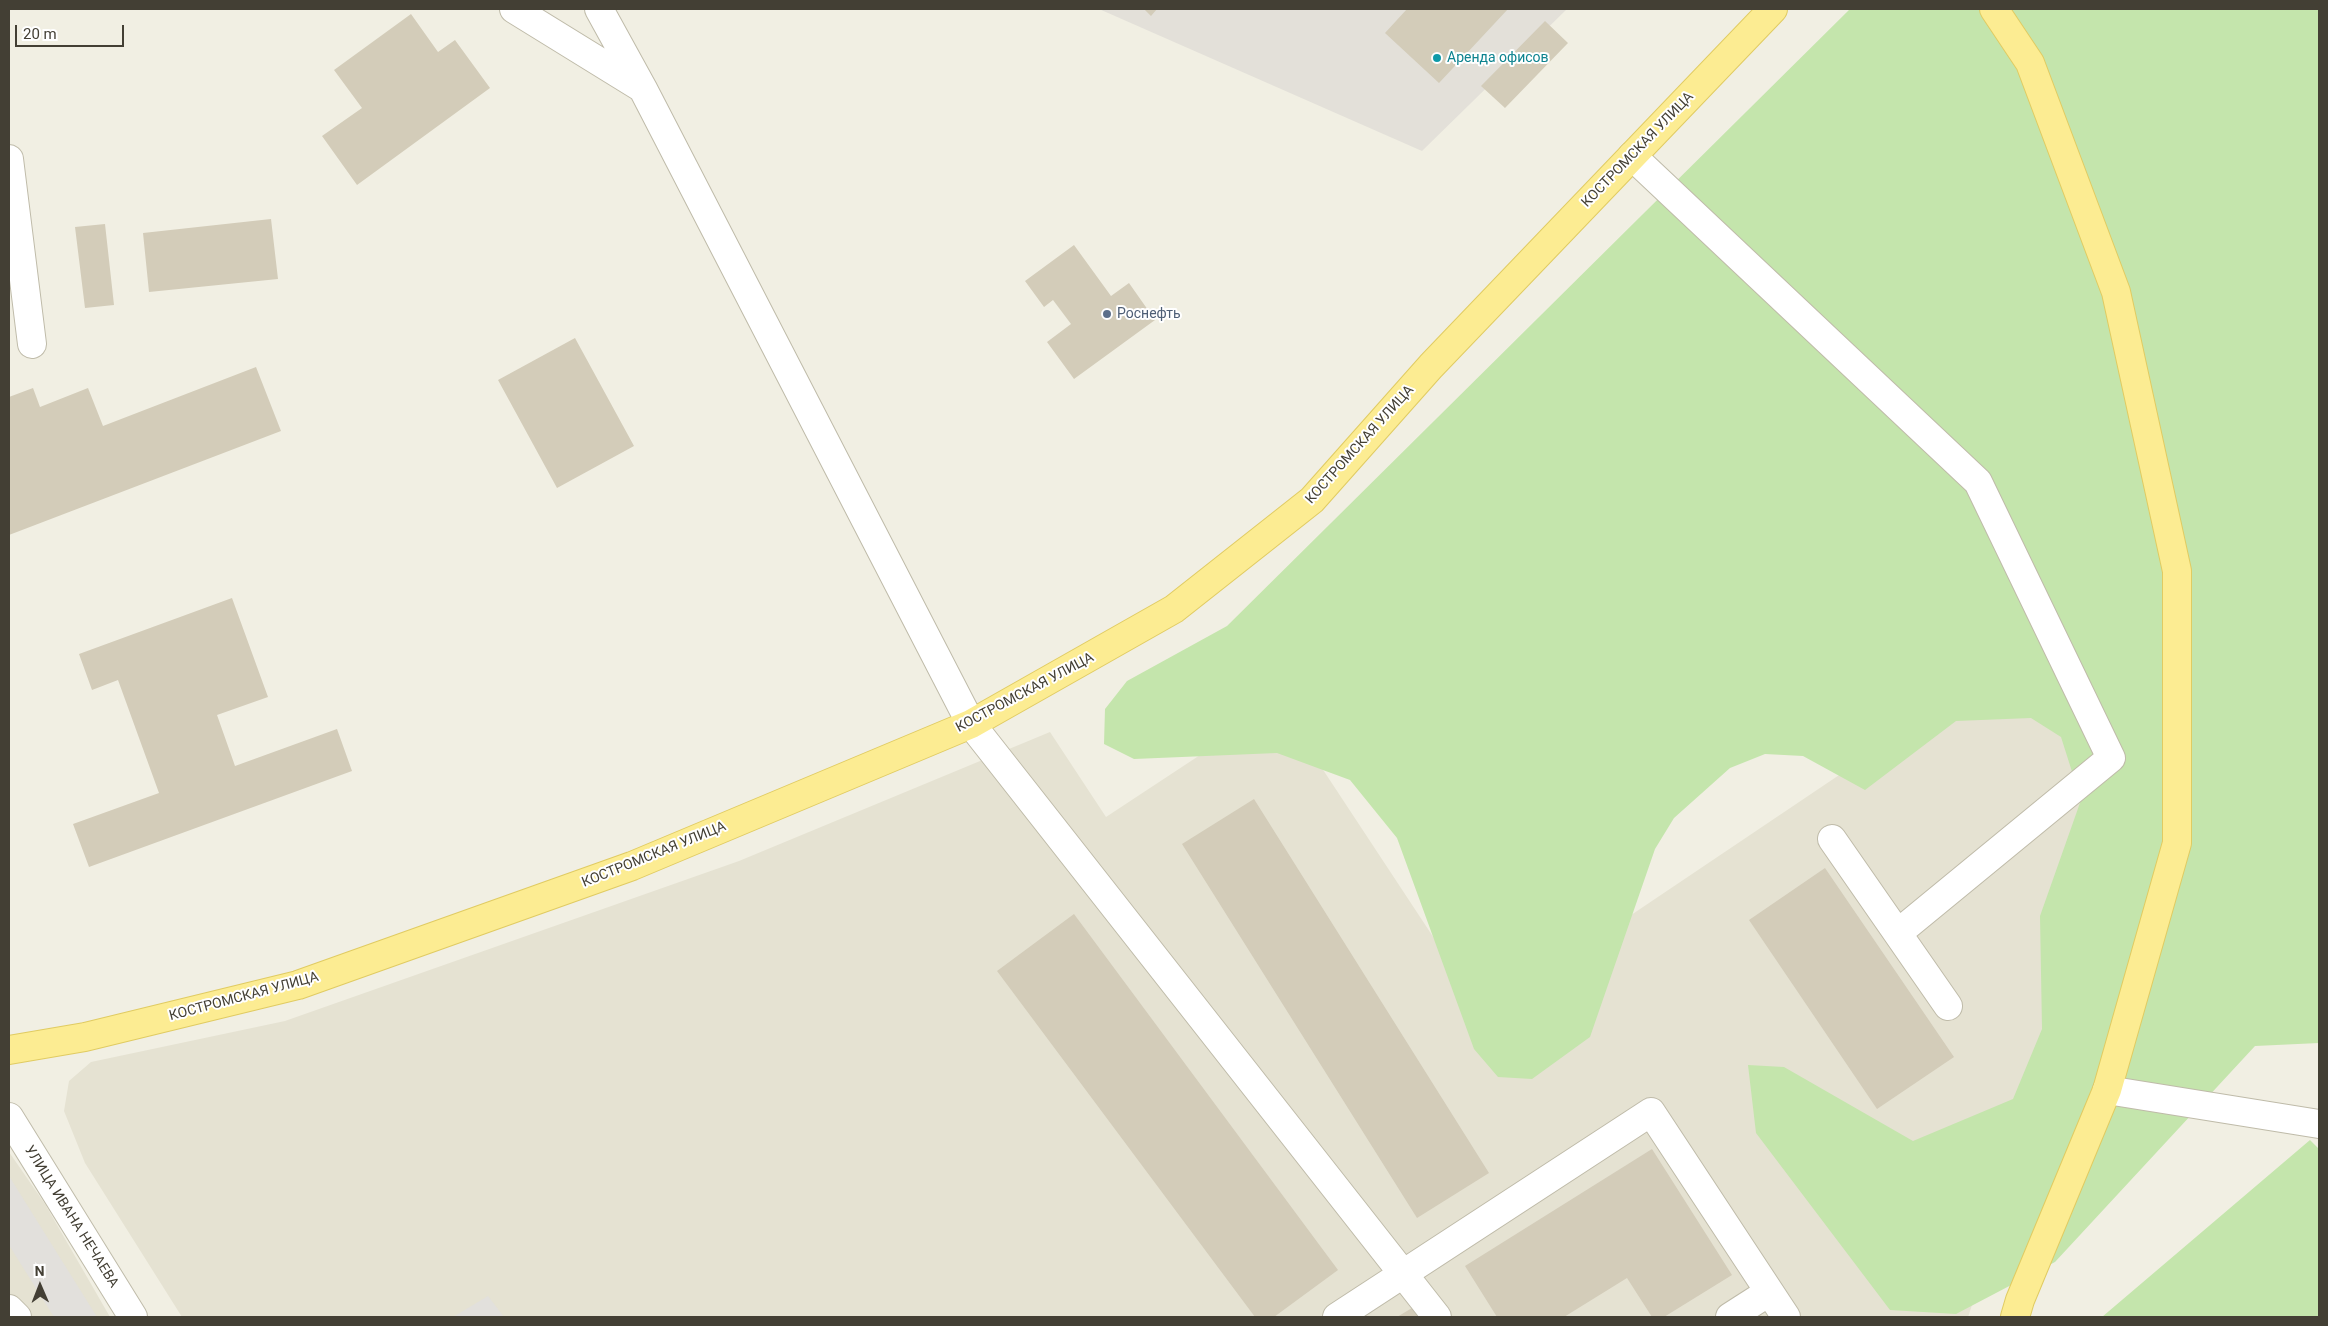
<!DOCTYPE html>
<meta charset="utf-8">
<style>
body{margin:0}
#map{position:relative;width:2328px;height:1326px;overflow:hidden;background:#f1efe3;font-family:Roboto,sans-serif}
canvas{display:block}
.frame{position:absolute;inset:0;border:10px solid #433f34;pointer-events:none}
.north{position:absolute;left:15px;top:1261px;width:50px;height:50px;-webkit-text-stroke:4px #fff;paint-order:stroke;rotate:359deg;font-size:14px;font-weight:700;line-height:20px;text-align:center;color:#433f34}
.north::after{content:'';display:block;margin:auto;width:18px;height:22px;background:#433f34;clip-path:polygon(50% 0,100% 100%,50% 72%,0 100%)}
.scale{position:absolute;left:15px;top:25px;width:109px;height:22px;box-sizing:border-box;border:2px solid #433f34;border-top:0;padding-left:6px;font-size:15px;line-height:18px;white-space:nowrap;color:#433f34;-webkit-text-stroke:4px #fff;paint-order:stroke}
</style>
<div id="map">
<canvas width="2328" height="1326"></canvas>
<div class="frame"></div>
<div class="north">N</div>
<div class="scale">20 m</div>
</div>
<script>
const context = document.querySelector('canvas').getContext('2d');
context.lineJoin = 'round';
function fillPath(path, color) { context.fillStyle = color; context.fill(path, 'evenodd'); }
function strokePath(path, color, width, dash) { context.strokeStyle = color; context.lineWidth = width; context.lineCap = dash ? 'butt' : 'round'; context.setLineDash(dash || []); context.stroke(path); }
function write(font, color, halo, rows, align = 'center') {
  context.font = font + ' Roboto,sans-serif'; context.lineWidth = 4; context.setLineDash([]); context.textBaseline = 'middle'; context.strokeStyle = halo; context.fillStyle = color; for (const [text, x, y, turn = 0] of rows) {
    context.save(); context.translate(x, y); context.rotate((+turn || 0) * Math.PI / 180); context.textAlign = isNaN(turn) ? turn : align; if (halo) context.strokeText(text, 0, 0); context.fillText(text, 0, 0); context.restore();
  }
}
const residential = new Path2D(`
 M2022 652 2136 815 1968 1317H182L85 1163 64 1111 69 1081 91 1062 285 1021 739 861 1050 732 1106 817 1279 703 1484 1014Z
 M9 1152 45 1204 110 1317H9Z`);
const industrial = new Path2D(`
 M1099 9H1567L1422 151Z`);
const green = new Path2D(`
 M1850 9H2319V1043L2255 1046 2055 1262 1956 1314 1890 1310 1756 1133 1748 1065 1784 1067 1913 1141 2013 1099 2042 1029 2040 916 2081 800 2061 737 2031 718 1956 721 1865 790 1803 756 1765 754 1730 768 1674 818 1655 849 1590 1037 1532 1079 1498 1077 1474 1049 1397 838 1350 780 1277 753 1134 759 1104 744 1105 709 1127 681 1227 626Z
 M2310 1140 2319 1149V1317H2102Z`);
const parking = new Path2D(`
 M9 1176 97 1317H54L9 1245Z
 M488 1296 504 1317H453Z`);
const building = new Path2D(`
 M1144 9H1157L1151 16Z
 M1407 9H1508L1439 83 1385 33Z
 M411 14 438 52 455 40 490 88 357 185 322 136 362 108 334 70Z
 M1545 21 1568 43 1505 108 1481 86Z
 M271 219 278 279 149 292 143 233Z
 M105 224 114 305 85 308 75 227Z
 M1074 245 1111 296 1129 283 1155 320 1074 379 1047 342 1071 324 1053 300 1044 307 1025 281Z
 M575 338 634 446 557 488 498 380Z
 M256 367 281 431 9 535V397L33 388 40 407 88 388 103 426Z
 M232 598 268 697 217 715 235 766 337 729 352 771 89 867 73 824 159 793 118 680 92 690 79 654Z
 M1254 799 1489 1173 1417 1218 1182 844Z
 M1825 868 1954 1057 1877 1109 1749 920Z
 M1074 914 1338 1270 1274 1317H1255L997 971Z
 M1652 1149 1732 1275 1664 1317H1652L1627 1278 1564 1317H1497L1465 1266Z
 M1412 1308 1418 1317H1397Z`);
const minor = new Path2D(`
 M514 9 642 88
 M599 9 643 89 971 724 1437 1317
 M1632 156 1978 482 2111 758 1898 933
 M9 159 32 344
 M1832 839 1948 1006
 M2107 1090 2319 1124
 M9 1117 133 1317
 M9 1309 17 1317
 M1337 1317 1651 1112 1786 1317
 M1730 1317 1769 1292`);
const major = new Path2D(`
 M1994 9 2030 63 2116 292 2177 571V843L2107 1090 2020 1300 2015 1317
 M9 1050 85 1037 298 985 632 866 971 724 1174 609 1312 500 1431 366 1773 9`);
const markers = [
 [1437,58,5,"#0f9aa8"],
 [1107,314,5,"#5c6f8a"]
];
const cultureNames = [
 ["Аренда офисов",1447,58]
];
const streetNames = [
 ["КОСТРОМСКАЯ УЛИЦА",1638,150,-46],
 ["КОСТРОМСКАЯ УЛИЦА",1360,445,-48],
 ["КОСТРОМСКАЯ УЛИЦА",1025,693,-28],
 ["КОСТРОМСКАЯ УЛИЦА",654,855,-22],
 ["КОСТРОМСКАЯ УЛИЦА",244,997,-15],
 ["УЛИЦА ИВАНА НЕЧАЕВА",71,1217,58]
];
const serviceNames = [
 ["Роснефть",1117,314]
];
fillPath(residential, '#e5e2d2');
fillPath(industrial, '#e3e0d9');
fillPath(green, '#c4e5ac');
fillPath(parking, '#e2e0dc');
fillPath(building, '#d3ccb9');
strokePath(minor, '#bfbba9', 30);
strokePath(major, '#e0cb62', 30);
strokePath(minor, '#fff', 28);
strokePath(major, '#fcec92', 28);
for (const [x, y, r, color] of markers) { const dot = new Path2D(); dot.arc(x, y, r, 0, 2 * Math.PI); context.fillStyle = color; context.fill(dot); strokePath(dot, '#fff', 2); }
write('14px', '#0d838f', '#fff', cultureNames, 'left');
write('14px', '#433f34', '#fff', streetNames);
write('14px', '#4e5e75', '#fff', serviceNames, 'left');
</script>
